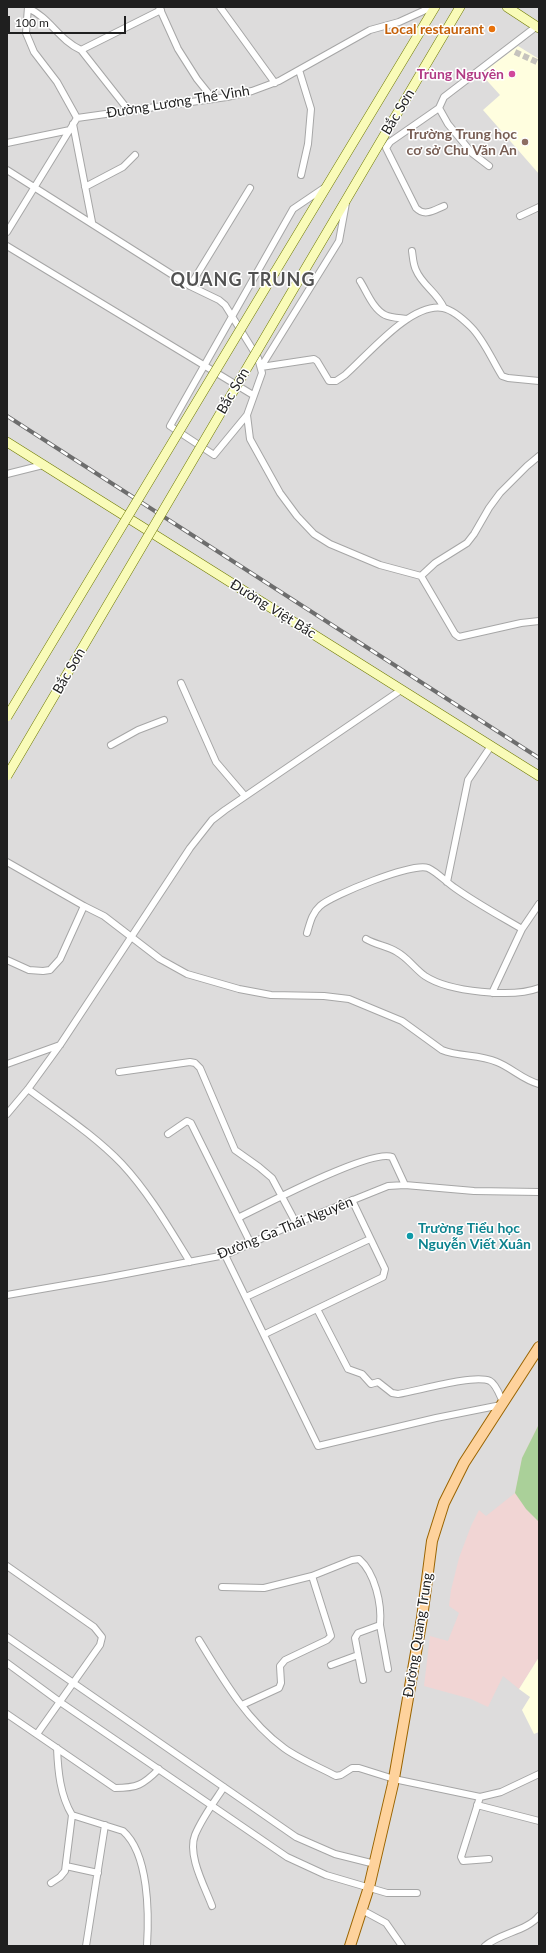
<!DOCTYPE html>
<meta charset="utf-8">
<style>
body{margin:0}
#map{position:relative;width:546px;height:1953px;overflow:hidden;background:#f0ece5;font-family:Lato,sans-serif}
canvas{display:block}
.frame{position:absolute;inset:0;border:8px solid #1f1f1f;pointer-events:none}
.scale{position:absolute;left:8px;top:16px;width:118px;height:18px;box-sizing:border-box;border:2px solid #1f1f1f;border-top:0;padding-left:5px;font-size:12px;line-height:14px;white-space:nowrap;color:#1f1f1f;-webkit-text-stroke:3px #fff;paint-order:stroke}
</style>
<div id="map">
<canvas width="546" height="1953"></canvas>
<div class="frame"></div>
<div class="scale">100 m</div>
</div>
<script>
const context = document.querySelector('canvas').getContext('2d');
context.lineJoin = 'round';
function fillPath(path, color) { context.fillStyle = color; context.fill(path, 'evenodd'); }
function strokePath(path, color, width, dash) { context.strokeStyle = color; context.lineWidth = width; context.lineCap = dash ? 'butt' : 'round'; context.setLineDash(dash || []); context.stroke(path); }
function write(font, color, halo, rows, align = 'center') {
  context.font = font + ' Lato,sans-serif'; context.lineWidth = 3; context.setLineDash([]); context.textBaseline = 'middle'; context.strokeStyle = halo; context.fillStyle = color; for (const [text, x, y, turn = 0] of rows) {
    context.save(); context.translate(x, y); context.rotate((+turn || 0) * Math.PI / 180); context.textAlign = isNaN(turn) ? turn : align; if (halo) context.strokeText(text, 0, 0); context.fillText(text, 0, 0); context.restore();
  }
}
const residential = new Path2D(`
 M7 7H539V1946H7Z`);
const commercial = new Path2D(`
 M539 1424V1657L519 1689 503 1676 488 1707 471 1699 424 1686 430 1636 448 1641 459 1613 449 1606 451 1590 459 1558 471 1526 479 1510 486 1516 515 1493 522 1458Z`);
const education = new Path2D(`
 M518 46 539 59V174L483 110 500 95 481 74Z
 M539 1657V1732L534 1734 522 1710 530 1697 519 1689Z`);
const forest = new Path2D(`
 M539 1424V1522L526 1509 515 1493 522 1458Z`);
const streetTunnel = new Path2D(`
 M515 52 539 63`);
const street = new Path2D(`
 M28 7 26 33 34 52 57 82 77 118 227 97 252 91 279 81 370 30 399 22 432 7
 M159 7 178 49 197 79 213 99
 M220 7 275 83
 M28 8C50 18 59 40 81 50L161 10
 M81 50 129 111
 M299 70 311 109 308 144 301 175
 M439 108 390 142 386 148 416 208C425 217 434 210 444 206
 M73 124 92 222
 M7 143 70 130
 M489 166 472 153 448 124 439 108 444 97 537 26
 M7 170 190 286 219 300 225 305 258 358 262 373 247 415 250 439 280 493 297 516 314 534 330 544 380 565 421 576 455 634 459 637 521 623 539 621
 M85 187 123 167 135 155
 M520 216 539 207
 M7 232 77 118
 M7 246 253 395
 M412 251C413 257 413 264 416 270 422 285 437 292 444 308
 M360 281C367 292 373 309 385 315 391 318 401 318 407 319
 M190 286 250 188
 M261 367 314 359 317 361 329 381H336L345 375C368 355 411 302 443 308 453 310 464 320 471 327 484 340 492 360 502 376L508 378 539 381
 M261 367 339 241 346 203
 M247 415 214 455 170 426 293 209 324 188
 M7 474 43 465
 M421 576 435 563 467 543 474 534 489 508 500 493 527 466 539 456
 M181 683 216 762 245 796
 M111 745 138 730 164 720
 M7 862 84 906 104 916 160 959 187 974 239 989 271 995 324 996 349 999 402 1021 442 1050C459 1057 479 1054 497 1062 512 1068 523 1080 539 1084
 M447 882 468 780 491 746
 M307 933C310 923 312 913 320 906 332 895 413 862 428 868 437 872 446 882 455 888 476 903 500 916 522 929
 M366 939C376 945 388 946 397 952 408 958 415 969 425 976 449 992 513 998 539 988
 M7 960 29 970 43 971 50 970 60 959 84 906
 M492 993 522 929 539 904
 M7 1064 60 1045
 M119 1072 190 1062 195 1063 200 1068 235 1150 259 1167 272 1178 296 1223
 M28 1089C60 1113 94 1135 122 1164 149 1193 169 1228 190 1262
 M7 1114 28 1089 60 1045 190 848 212 820 225 810 401 690
 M168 1134 187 1121 191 1123 251 1244
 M238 1218C262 1206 372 1148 392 1157L405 1185
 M225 1255 318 1446 436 1418 501 1405
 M7 1295 105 1278 225 1255 296 1223 388 1186 405 1185 474 1191 539 1192
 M246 1297 370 1239
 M317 1309 348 1369 362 1374 371 1384 378 1382 392 1393 398 1394C418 1391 473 1374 490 1381 496 1384 500 1396 503 1402
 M265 1334 383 1277 385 1269 352 1200
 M7 1566 94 1627 102 1637 100 1645 37 1734
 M222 1587 264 1588 312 1576 352 1560 359 1559C375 1573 382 1604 380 1625L358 1633 355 1638 363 1680
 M380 1625 388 1669
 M7 1637 296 1837 335 1854 375 1864
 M199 1640C222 1678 247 1721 284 1748 299 1759 319 1767 336 1776L341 1775 352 1768H359L394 1779 480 1797 501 1792 539 1774
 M7 1663 60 1702 287 1857 326 1875 387 1893H417
 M331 1665 358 1655
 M242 1705 279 1688 281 1683 280 1666 285 1660 327 1640 331 1636 312 1576
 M7 1714 115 1788C137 1788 143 1785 159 1769
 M57 1748C58 1771 60 1795 72 1815L123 1831C149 1854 149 1914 147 1946
 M480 1797 461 1857 463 1861 489 1859
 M477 1805 539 1821
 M66 1866 98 1873
 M51 1883 60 1877 65 1871 72 1815
 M212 1906C205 1887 187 1855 195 1835 202 1818 214 1802 224 1787
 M362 1910 386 1923 402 1946
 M86 1946 105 1825
 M485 1946C500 1933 527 1931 539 1916`);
const secondary = new Path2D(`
 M507 7 539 28
 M275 272 435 7
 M297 283 460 7
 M7 442 539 776`);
const primary = new Path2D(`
 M350 1946 369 1887 393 1784 422 1618 432 1541 444 1503 464 1463 539 1347`);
const rail = new Path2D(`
 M7 416 539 758`);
const secondaryBridge = new Path2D(`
 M7 717 275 272
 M7 776 297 283`);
const markers = [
 [492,29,4,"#e8710a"],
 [512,74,4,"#d1479c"],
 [525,142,4,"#8d6e63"],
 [410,1236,4,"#0f9aa8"]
];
const foodNames = [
 ["Local restaurant",484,29]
];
const hotelNames = [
 ["Trùng Nguyên",504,74]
];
const streetNames = [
 ["Đường Lương Thế Vinh",178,102,-9],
 ["Bắc Sơn",398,112,-59],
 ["Bắc Sơn",233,391,-60],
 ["Đường Việt Bắc",273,609,32],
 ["Bắc Sơn",69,671,-60],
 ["Đường Ga Thái Nguyên",285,1228,-22],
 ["Đường Quang Trung",418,1635,-81]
];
const educationNames = [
 ["Trường Trung học",517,134],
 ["cơ sở Chu Văn An",517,150]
];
const cultureNames = [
 ["Trường Tiểu học",418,1228],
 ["Nguyễn Viết Xuân",418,1244]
];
const districtNames = [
 ["QUANG TRUNG",243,280]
];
fillPath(residential, '#dddcdc');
fillPath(commercial, '#f1d5d4');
fillPath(education, '#fffedf');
fillPath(forest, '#aad099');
strokePath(streetTunnel, '#c6c3bd', 6, [6, 3]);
strokePath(street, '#a6a6a6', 8);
strokePath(secondary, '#6f7a02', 10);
strokePath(primary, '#9a6400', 12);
strokePath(street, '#fff', 6);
strokePath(secondary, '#f9fbb8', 9);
strokePath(primary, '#fed29c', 10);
strokePath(rail, '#6d6d6d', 4);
strokePath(rail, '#fff', 2.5, [8]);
strokePath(secondaryBridge, '#6f7a02', 10, []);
strokePath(secondaryBridge, '#f9fbb8', 9);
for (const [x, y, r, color] of markers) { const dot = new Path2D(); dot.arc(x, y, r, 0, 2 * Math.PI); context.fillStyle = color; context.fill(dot); strokePath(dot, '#fff', 1.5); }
write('bold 14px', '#c56008', '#fff', foodNames, 'right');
write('bold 14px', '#b23c85', '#fff', hotelNames, 'right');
write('14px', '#1f1f1f', '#fff', streetNames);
write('bold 14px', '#785e54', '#fff', educationNames, 'right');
write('bold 14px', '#0d838f', '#fff', cultureNames, 'left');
context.letterSpacing = '1px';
write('bold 18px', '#525252', '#fff', districtNames);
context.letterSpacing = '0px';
</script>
